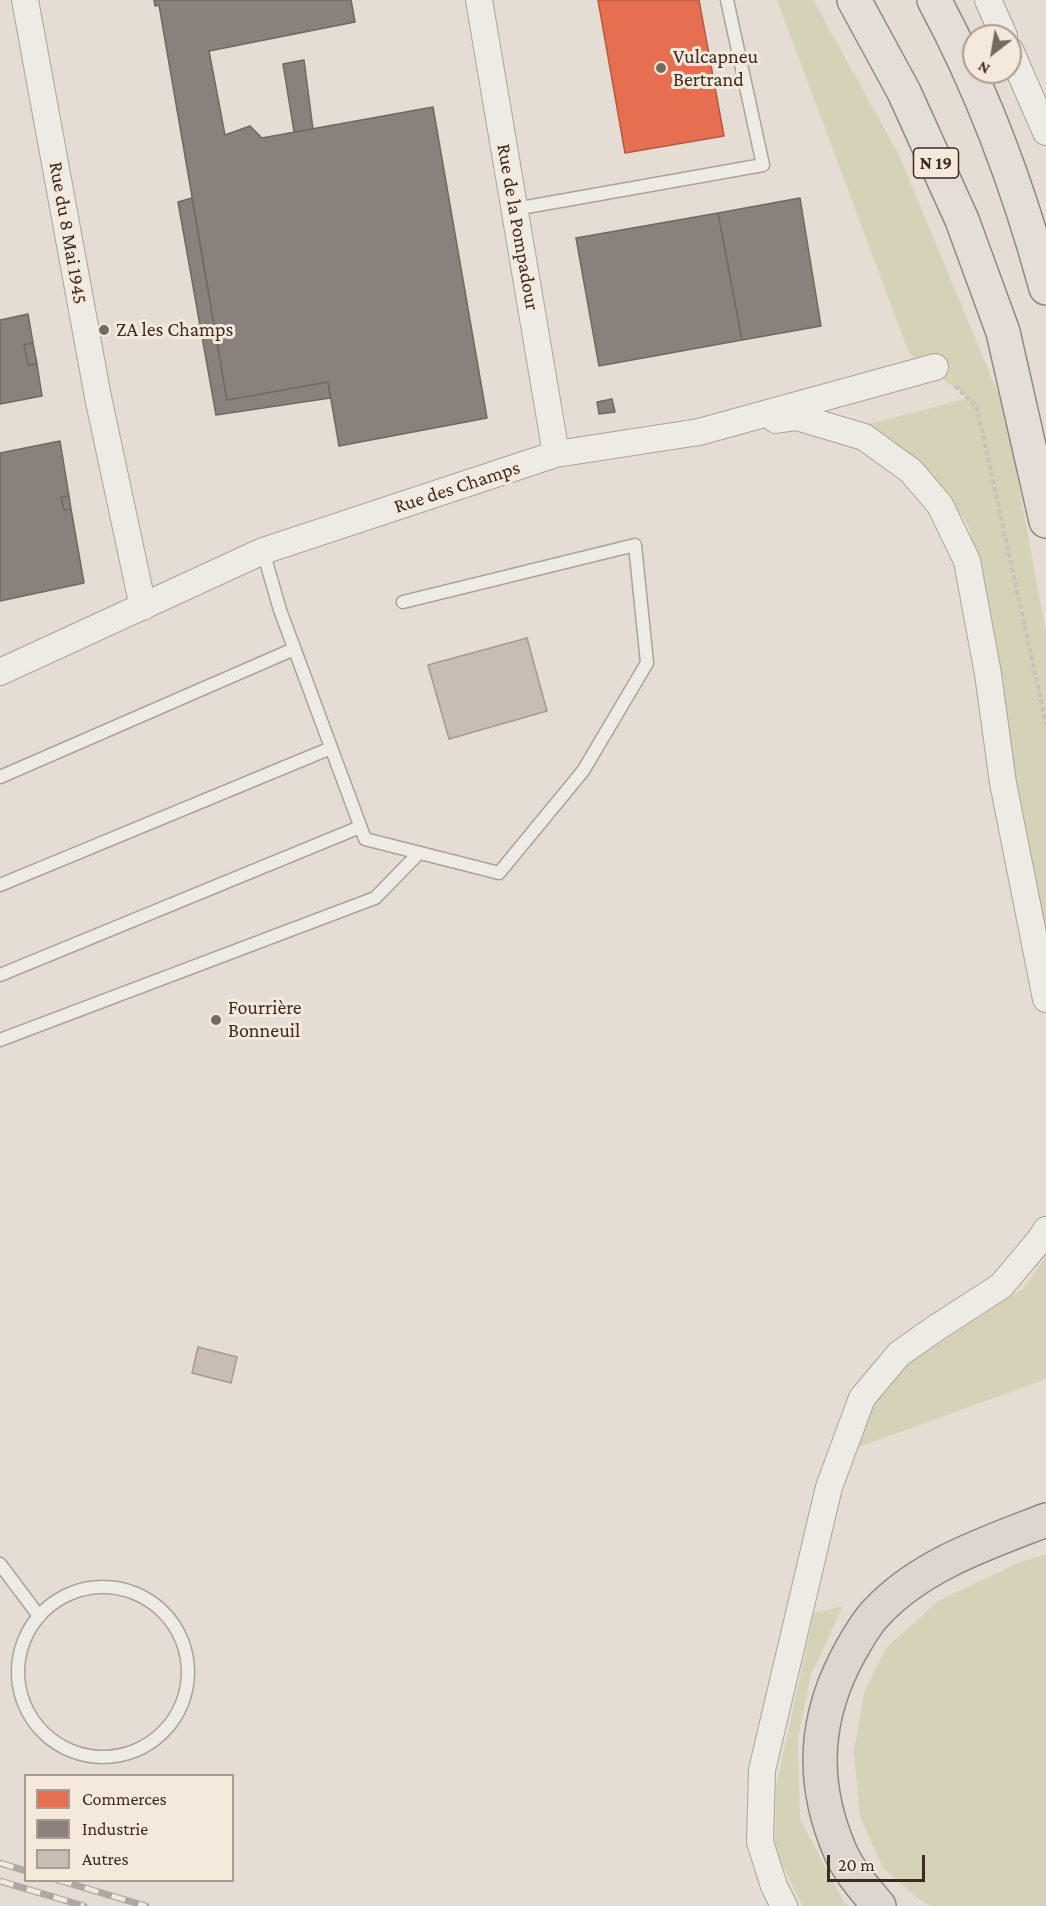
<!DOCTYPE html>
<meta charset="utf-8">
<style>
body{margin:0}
#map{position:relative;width:1046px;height:1906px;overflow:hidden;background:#e5ddd3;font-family:"Crimson Pro",serif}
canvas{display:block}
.legend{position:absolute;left:24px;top:1774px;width:210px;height:108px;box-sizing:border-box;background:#f4e9db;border:2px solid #aa9d91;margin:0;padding:8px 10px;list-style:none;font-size:18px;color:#3a2b23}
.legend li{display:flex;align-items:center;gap:12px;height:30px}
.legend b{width:30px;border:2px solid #aa9d91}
.north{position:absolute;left:962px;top:24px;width:60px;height:60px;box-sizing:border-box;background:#f4e9db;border:2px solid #aa9d91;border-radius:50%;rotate:211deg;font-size:16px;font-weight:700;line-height:24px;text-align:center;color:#3a2b23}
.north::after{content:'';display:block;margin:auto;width:21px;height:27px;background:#766961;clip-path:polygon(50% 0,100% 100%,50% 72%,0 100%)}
.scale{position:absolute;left:827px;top:1855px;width:98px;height:27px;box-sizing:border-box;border:3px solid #3a2b23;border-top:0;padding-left:8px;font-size:18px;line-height:21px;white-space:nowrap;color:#3a2b23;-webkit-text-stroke:4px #f4e9db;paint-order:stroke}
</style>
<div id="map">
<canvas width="1046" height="1906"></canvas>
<ul class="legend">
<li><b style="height:16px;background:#e76f51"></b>Commerces</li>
<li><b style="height:16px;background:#8a817c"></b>Industrie</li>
<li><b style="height:16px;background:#c8bcb4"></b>Autres</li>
</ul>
<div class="north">N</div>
<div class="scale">20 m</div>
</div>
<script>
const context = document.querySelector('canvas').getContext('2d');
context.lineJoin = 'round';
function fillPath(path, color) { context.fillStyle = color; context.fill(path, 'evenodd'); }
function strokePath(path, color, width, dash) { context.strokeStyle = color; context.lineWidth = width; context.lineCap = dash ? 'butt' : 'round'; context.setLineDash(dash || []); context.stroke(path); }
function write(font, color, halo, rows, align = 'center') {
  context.font = font + ' "Crimson Pro",serif'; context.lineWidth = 6; context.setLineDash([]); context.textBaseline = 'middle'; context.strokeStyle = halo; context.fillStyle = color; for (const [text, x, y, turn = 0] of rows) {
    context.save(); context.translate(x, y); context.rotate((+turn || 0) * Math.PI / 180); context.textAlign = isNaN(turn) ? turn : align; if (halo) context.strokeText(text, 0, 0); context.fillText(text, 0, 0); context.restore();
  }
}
const green = new Path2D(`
 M777 0H813L899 155 1005 410 1046 633V935L969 526 929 470 866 425 968 398 909 353Z
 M1046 1256V1379L856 1448 876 1398 912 1361 1024 1288Z
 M1046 1554V1906H932L921 1901 883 1868 860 1817 854 1751 864 1693 886 1648 938 1601 1020 1562Z
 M843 1606 811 1675 798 1738 800 1819 844 1902 849 1906H802L775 1849 776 1786 814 1613Z`);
const shops = new Path2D(`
 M598 0H699L724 136 625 153Z`);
const industry = new Path2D(`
 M154 0H351L355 22 209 51 225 135 250 126 262 138 433 107 487 418 339 446 328 382 227 400 159 5 155 6Z
 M304 60 313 129 294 132 283 64Z
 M192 198 227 400 328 382 330 398 216 415 178 202Z
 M800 198 821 326 742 340 718 213Z
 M718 213 742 340 599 366 576 238Z
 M28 314 33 343 24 345 28 365 37 364 42 396 0 404V320Z
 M33 343 37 364 28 365 24 345Z
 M612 399 615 412 599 414 597 402Z
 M60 441 69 496 61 497 64 510 71 509 84 583 0 601V453Z
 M69 496 71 509 64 510 61 497Z`);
const building = new Path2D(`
 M527 638 547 711 449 739 428 665Z
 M198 1347 237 1357 231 1383 192 1373Z`);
const path = new Path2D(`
 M955 386 977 407 1046 724`);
const service = new Path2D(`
 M515 209 763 165 727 0
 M263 551 280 610 365 839 499 873 583 771 647 663 635 545 403 602
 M0 777 294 649
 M0 885 331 748
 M0 975 360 827
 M0 1040 375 898 419 853
 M0 1564 39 1616
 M18 1672a85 85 0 1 1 170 0a85 85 0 1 1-170 0Z`);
const minor = new Path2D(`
 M25 0 98 397 143 607
 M479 0 556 454
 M988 0 1004 36
 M1010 50 1046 132
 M776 420 797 417 864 437 911 471 940 505 967 561 988 674 1003 783 1046 999
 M0 672 263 551 556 454 699 432 935 367
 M784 1906 774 1886 760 1842 762 1770 829 1487 862 1398 899 1354 936 1328 1001 1286 1039 1241 1046 1230`);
const primary = new Path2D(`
 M854 0 904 92 962 220 1003 332 1046 521
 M934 0C983 91 1019 189 1046 288`);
const trunk = new Path2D(`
 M879 1906C865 1889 849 1872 840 1851 810 1781 814 1716 851 1650 858 1638 866 1623 876 1613 920 1565 987 1543 1046 1520`);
const rail = new Path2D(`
 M0 1863 26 1871
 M58 1880 146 1906
 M0 1881 84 1906`);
const markers = [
 [661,68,6,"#766961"],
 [104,330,6,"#766961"],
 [216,1020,6,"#766961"]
];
const shields = [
 [936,163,45]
];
const shieldNames = [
 ["N 19",936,163]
];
const poiNames = [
 ["Vulcapneu",673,57],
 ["Bertrand",673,80],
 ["ZA les Champs",116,330],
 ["Fourrière",228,1008],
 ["Bonneuil",228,1031]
];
const streetNames = [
 ["Rue de la Pompadour",518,227,80],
 ["Rue du 8 Mai 1945",68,233,80],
 ["Rue des Champs",457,487,-18]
];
fillPath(green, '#d6d2b8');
fillPath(shops, '#e76f51');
strokePath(shops, '#b35b43', 1.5);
fillPath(industry, '#8a817c');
strokePath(industry, '#726761', 1.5);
fillPath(building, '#c8bcb4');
strokePath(building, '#a69992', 1.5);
strokePath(service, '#aba39b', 15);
strokePath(minor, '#aba39b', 28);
strokePath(primary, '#908982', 36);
strokePath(trunk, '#908982', 36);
strokePath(path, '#c6c1bb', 4, [4.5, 3]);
strokePath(service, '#eeeae4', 12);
strokePath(minor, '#eeeae4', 26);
strokePath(primary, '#e5ded6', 33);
strokePath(trunk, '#ded6ce', 33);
strokePath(rail, '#aea8a3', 7);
strokePath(rail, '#f4e9db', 4.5, [14]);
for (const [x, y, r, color] of markers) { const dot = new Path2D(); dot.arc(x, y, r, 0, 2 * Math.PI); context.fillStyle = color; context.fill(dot); strokePath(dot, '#f4e9db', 2); }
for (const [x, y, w] of shields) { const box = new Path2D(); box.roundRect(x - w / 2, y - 15, w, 30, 4.5); context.fillStyle = '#f4e9db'; context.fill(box); strokePath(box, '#3a2b23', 1.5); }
write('bold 18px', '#3a2b23', null, shieldNames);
write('20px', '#3a2b23', '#f4e9db', poiNames, 'left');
write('20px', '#3a2b23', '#f4e9db', streetNames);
</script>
